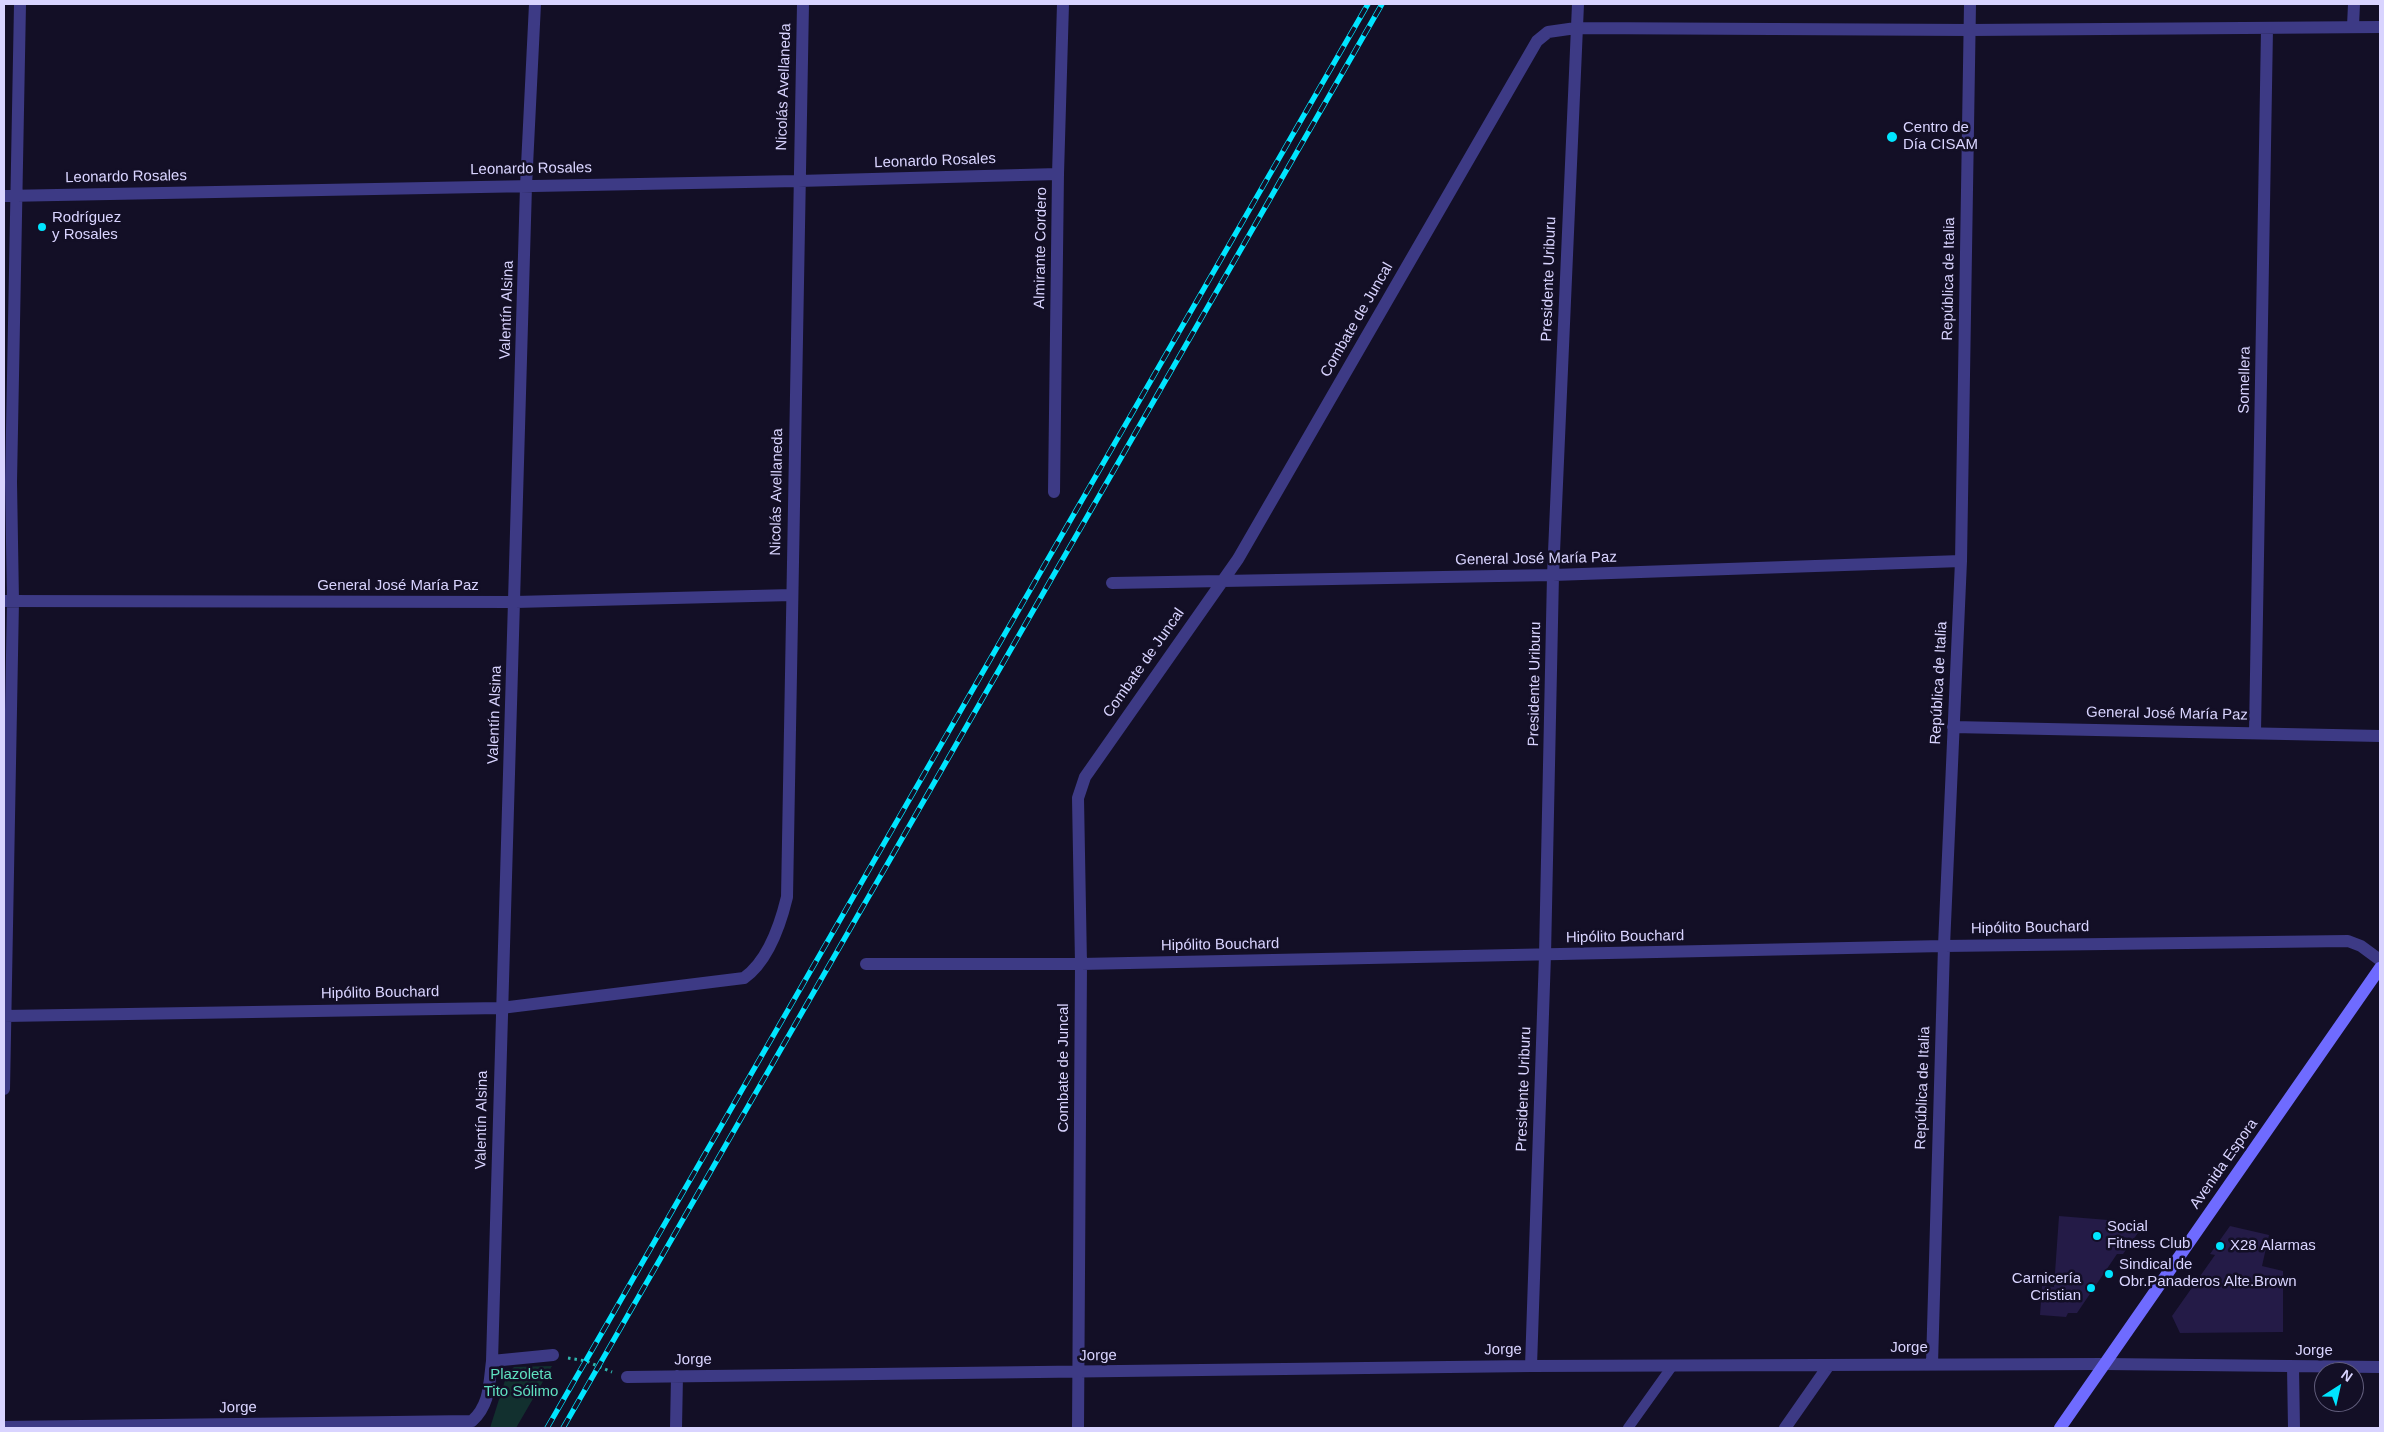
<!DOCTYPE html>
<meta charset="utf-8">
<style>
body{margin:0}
#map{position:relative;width:2384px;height:1432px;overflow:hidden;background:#130f26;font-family:Helvetica,sans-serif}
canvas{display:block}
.frame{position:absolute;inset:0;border:5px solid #d9d4ff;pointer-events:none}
.north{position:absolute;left:2314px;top:1362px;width:50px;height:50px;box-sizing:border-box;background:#130f26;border:1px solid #625e7d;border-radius:50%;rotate:35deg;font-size:14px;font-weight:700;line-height:20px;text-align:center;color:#d9d4ff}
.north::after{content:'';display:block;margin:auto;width:18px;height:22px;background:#00e5ff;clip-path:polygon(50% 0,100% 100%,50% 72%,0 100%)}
</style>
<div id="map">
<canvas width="2384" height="1432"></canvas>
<div class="frame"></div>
<div class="north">N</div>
</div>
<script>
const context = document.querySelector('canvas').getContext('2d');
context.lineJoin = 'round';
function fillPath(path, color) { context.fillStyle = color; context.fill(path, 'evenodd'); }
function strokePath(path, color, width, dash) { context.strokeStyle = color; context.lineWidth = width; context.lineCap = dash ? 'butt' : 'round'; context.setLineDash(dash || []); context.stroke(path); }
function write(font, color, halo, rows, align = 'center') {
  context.font = font + ' Helvetica,sans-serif'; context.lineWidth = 5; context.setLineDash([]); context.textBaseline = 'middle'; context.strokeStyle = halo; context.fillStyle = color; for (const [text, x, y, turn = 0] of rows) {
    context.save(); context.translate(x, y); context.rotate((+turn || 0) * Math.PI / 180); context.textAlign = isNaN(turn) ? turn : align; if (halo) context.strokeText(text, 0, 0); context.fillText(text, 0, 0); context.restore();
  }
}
const green = new Path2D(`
 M552 1366 516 1428H490L507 1374 514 1367Z`);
const building = new Path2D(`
 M2059 1216 2145 1223 2123 1254H2117L2077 1313H2068L2066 1317 2040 1315 2042 1286 2054 1287Z
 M2230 1226 2269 1235 2262 1266 2283 1271V1332L2180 1333 2172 1316 2215 1255 2210 1254Z`);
const path = new Path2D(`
 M568 1358 586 1361 612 1372`);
const service = new Path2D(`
 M1628 1428 1673 1365`);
const minor = new Path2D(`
 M2353 26 2354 4
 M4 196 798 181 1058 174
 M1054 492 1058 174 1063 4
 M1112 583 1553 575 1961 561
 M4 601 515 602 792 595
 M1953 727 2380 736
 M2255 732 2267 29
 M866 964H1081L1944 946 2348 941 2361 946 2380 960
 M4 1016 501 1008 744 978C768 961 780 926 787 897L803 4
 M4 1089 13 601 11 482 20 4
 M492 1361 553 1355
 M1932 1364 1944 946 1961 561 1970 4
 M1531 1366 1545 955 1553 575 1578 4
 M2293 1367 2294 1428
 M627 1377 1531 1366 2105 1364 2380 1367
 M472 1421C490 1405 489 1384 492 1361L526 186 535 4
 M4 1427 472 1421
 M676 1428 677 1376
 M1078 1428 1081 964 1078 798 1085 777 1238 559 1537 41 1548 32 1576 28 1970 30 2380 27
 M1785 1428 1829 1365`);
const secondary = new Path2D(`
 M2060 1428 2380 968`);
const rail = new Path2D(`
 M547 1428 1368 4
 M563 1428 1382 4`);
const markers = [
 [1892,137,6,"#00e5ff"],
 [42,227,5,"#00e5ff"],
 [2097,1236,5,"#00e5ff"],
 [2220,1246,5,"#00e5ff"],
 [2109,1274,5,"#00e5ff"],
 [2091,1288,5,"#00e5ff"]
];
const streetNames = [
 ["Nicolás Avellaneda",784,87,-88],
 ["Leonardo Rosales",935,161,-2],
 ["Leonardo Rosales",531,169,-1],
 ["Leonardo Rosales",126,177,-1],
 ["Almirante Cordero",1041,248,-89],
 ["Presidente Uriburu",1549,279,-88],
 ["República de Italia",1949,279,-89],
 ["Valentín Alsina",507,310,-88],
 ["Combate de Juncal",1357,320,-60],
 ["Somellera",2245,380,-89],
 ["Nicolás Avellaneda",777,492,-89],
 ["General José María Paz",1536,559,-1],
 ["General José María Paz",398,586],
 ["Combate de Juncal",1144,663,-55],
 ["República de Italia",1939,683,-87],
 ["Presidente Uriburu",1535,684,-89],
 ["General José María Paz",2167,714,1],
 ["Valentín Alsina",495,715,-88],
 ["Hipólito Bouchard",2030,928,-1],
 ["Hipólito Bouchard",1625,937,-1],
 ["Hipólito Bouchard",1220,945,-1],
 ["Hipólito Bouchard",380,993,-1],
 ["Combate de Juncal",1064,1068,-90],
 ["República de Italia",1923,1088,-88],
 ["Presidente Uriburu",1524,1089,-88],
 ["Valentín Alsina",482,1120,-89],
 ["Avenida Espora",2224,1164,-55],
 ["Jorge",1909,1348],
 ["Jorge",1503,1350,-1],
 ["Jorge",2314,1351],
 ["Jorge",1098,1356,-1],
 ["Jorge",693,1360,-1],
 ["Jorge",238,1408,-1]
];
const poiNames = [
 ["Centro de",1903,128],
 ["Día CISAM",1903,145],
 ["Rodríguez",52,218],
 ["y Rosales",52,235],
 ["Social",2107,1227],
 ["Fitness Club",2107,1244],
 ["X28 Alarmas",2230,1246],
 ["Sindical de",2119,1265],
 ["Obr.Panaderos Alte.Brown",2119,1282],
 ["Carnicería",2081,1279,"right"],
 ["Cristian",2081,1296,"right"]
];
const parkNames = [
 ["Plazoleta",521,1375],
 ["Tito Sólimo",521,1392]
];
fillPath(green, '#12302f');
fillPath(building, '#241b47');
strokePath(path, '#2fb8b0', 3, [2.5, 4]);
strokePath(service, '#3d3a85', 10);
strokePath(minor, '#3d3a85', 12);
strokePath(secondary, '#6f6bff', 12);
strokePath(rail, '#00e5ff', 5.5);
strokePath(rail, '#130f26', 4, [11]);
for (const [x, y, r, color] of markers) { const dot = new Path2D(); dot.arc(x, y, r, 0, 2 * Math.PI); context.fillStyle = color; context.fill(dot); strokePath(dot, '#130f26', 2); }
write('15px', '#d9d4ff', '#130f26', streetNames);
write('15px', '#d9d4ff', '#130f26', poiNames, 'left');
write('15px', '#5fe0c0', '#130f26', parkNames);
</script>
